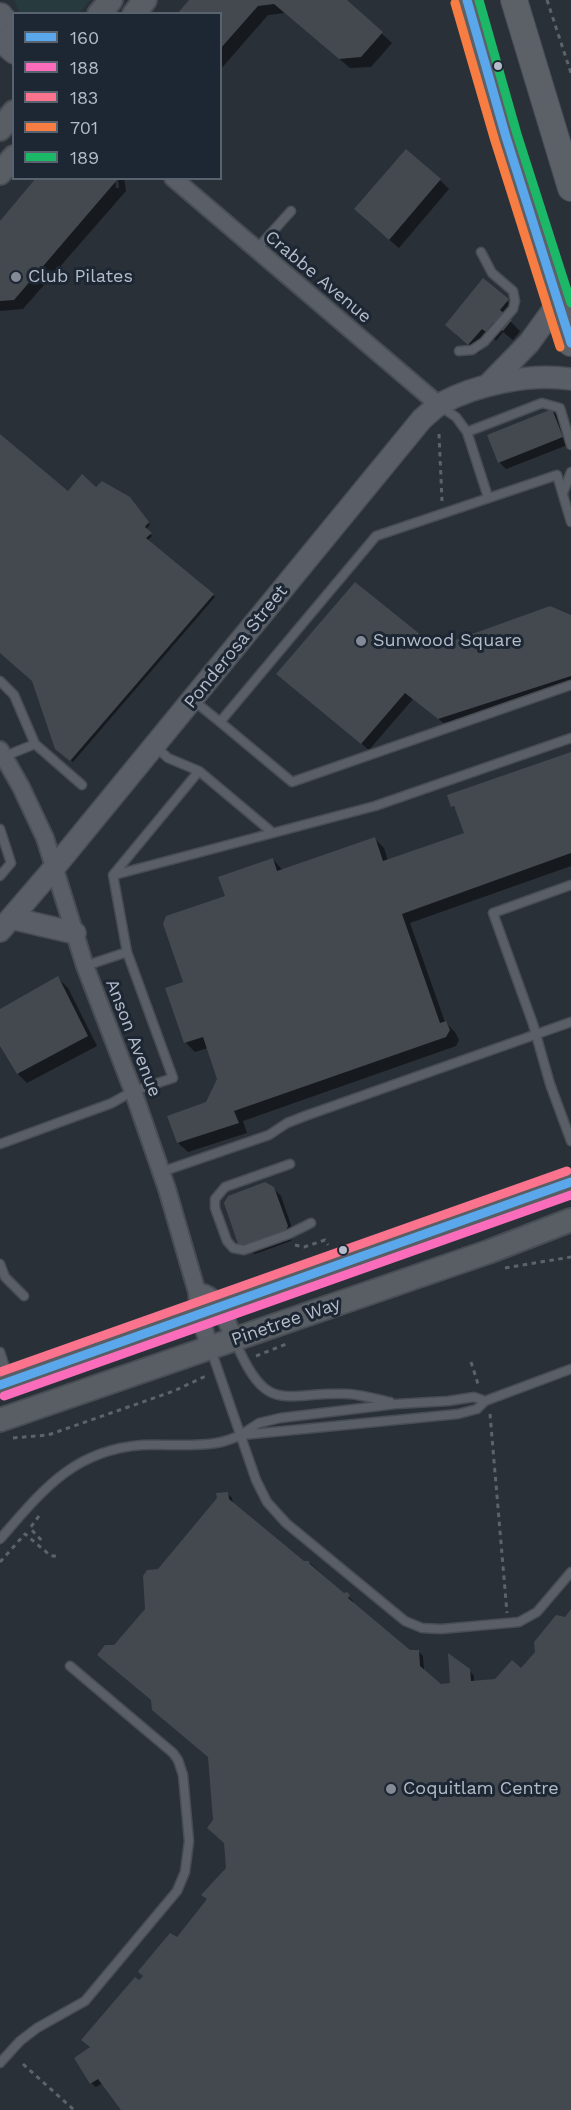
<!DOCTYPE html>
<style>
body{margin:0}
#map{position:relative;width:571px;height:2110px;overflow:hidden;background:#2a3038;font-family:"Work Sans",sans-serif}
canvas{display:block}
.legend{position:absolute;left:12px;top:12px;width:210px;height:168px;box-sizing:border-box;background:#1d2633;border:2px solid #59626f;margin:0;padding:8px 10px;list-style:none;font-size:18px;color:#b4bcc9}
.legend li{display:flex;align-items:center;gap:12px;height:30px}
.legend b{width:30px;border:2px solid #59626f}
</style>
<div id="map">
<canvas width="571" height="2110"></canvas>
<ul class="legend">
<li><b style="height:8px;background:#5aa8eb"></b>160</li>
<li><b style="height:8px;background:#fb6dba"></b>188</li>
<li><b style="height:8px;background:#fc738d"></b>183</li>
<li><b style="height:8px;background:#f77d43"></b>701</li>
<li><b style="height:8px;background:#1ab867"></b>189</li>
</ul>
</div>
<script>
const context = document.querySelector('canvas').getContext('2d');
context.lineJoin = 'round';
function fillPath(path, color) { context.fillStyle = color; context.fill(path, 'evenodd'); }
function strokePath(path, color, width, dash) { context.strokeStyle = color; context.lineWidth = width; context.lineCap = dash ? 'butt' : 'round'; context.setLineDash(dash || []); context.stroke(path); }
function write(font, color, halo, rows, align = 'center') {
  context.font = font + ' "Work Sans",sans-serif'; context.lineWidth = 6; context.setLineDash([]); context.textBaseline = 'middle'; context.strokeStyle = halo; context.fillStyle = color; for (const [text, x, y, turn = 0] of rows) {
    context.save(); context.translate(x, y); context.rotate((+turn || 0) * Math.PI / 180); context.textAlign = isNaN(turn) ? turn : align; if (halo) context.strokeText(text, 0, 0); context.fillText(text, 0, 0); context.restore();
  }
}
const green = new Path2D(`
 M14 0H90L79 13 20 14Z`);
const shadow = new Path2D(`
 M191 0H345L392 43 371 67 350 68 285 13 268 15 220 70V14Z
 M115 178 116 188H119L118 178H124L126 191 23 309 0 311V224Z
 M440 180 449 189 399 248 365 219Z
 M483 280 517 310 509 320 520 331 513 340 503 332 496 341 492 337 479 353 456 335Z
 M552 410 559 418 570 444 506 469 499 462Z
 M0 436 68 493 97 489 132 501 150 525 146 529 152 536 147 541 215 597 73 762 57 748 33 681 0 652Z
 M571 616V686L446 725 413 699 369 750 285 681 436 649Z
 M571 754V866L410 923 445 1022 455 1032 459 1040 456 1046 243 1121 247 1133 188 1152 178 1143 207 1104 219 1079 208 1048 195 1052 186 1043 167 989 185 982 226 897 273 859 283 871 374 838 384 848 388 861 466 834 458 812 453 806Z
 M58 978 68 988 97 1046 27 1083 18 1074 0 1043V1011Z
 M273 1188 281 1196 294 1234 291 1241 255 1254 247 1251Z
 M227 1493 232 1498 233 1505 303 1562H309L344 1594H346L353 1601 352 1603 410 1652 418 1651 423 1656 424 1671 441 1685 452 1684 469 1670 474 1676V1682L496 1680 522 1670 571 1611V2110H122L103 2083 96 2087 91 2083 92 2048 139 1982 209 1900 227 1868 225 1843 214 1821 209 1757 153 1700 115 1646 146 1609 159 1571Z`);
const building = new Path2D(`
 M189 0H347L383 32 361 57 339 59 274 4 258 6 220 49V14H177Z
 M406 149 441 179 389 240 354 209Z
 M36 178H116L117 180 14 300 0 301V221Z
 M483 278 509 299 500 310 512 320 503 331 493 323 486 332 482 329 468 345 445 325Z
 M552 409 563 437 498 463 487 435Z
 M0 434 68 491 82 474 96 487 102 481 130 497 149 522 145 527 152 533 146 538 214 594 70 761 55 749 32 681 0 653Z
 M355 582 436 647 550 606 571 615V676L438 719 405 693 361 744 276 674Z
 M571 752V853L402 914 440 1023 446 1021 450 1030 446 1037 234 1111 239 1123 177 1143 167 1116 206 1102 217 1079 203 1037 184 1043 165 988 183 982 163 924 166 916 225 896 218 877 273 858 277 871 375 837 383 861 464 833 454 806 451 807 447 795Z
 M58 976 88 1036 17 1074 0 1046V1009Z
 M265 1182 274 1187 288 1226 284 1234 246 1248 238 1244 224 1203 228 1196Z
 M228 1492 229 1499 304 1561H309L310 1564 344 1593 347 1592 350 1595 348 1598 410 1650H419L420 1666 441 1684 450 1683 448 1653 470 1669 471 1681 495 1679 512 1660 521 1668 535 1652 534 1642 556 1615 565 1617 571 1609V2110H121L98 2079 90 2084 74 2058 90 2047 81 2040 135 1977 139 1980 143 1976 138 1972 139 1970 170 1933 177 1937 207 1899 201 1895 226 1868 224 1843 207 1828 213 1820 208 1757 152 1710 151 1700 97 1655 105 1645H114L145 1609 143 1576 147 1570 158 1569 217 1498 216 1493Z`);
const path = new Path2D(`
 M547 0 571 73
 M439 434 442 501
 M295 1245 304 1247 325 1240 328 1245
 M505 1268 571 1257
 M256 1356 289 1343
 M471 1362 479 1387
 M490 1414 507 1613
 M13 1438 48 1435 174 1391 208 1375
 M39 1516 30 1528 43 1542
 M0 1562 25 1534 51 1556H58
 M23 2064 74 2110`);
const service = new Path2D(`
 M256 250 291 211
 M459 351 472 350 484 342 513 309 515 301 513 291 492 273 481 252
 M441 407 456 417 467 432 488 497
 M467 432 542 403 560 408 571 445
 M563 493 571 472
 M571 522 557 475 376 536 220 722 292 782 571 685
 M0 681 14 695 35 744 5 756
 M193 700 220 722
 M35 744 82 785
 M155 746 168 758 199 771 273 833
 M0 829 11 863 0 876
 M114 875 375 806 571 738
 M571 885 493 913 533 1024 550 1084 571 1141
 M85 966 127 952
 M0 1144 112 1103 133 1091 173 1078 127 952 113 875 199 771
 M290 1164 225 1187 215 1199V1208L227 1241 233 1248 244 1250 289 1234 311 1223
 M161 1172 269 1135 287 1123 305 1116 571 1022
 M0 1264 5 1277 24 1296
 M235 1341C268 1418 283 1391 349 1394 363 1395 376 1399 390 1402
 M211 1350 256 1480 267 1502 286 1523 405 1621 422 1628 441 1629 519 1622 537 1612 571 1572
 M0 1352 9 1380
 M242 1434 259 1423 280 1418 396 1404 448 1401 474 1397 485 1401
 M0 1539C42 1491 73 1450 142 1445 166 1444 192 1447 216 1443 225 1442 233 1438 242 1435L458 1414 477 1409 485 1401 571 1369
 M0 2063 20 2041 37 2028 85 2001 177 1891 185 1872 189 1841 183 1775 178 1760 173 1753 70 1666`);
const minor = new Path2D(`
 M173 178 439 405
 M0 750 21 787 45 838 85 966 133 1091 167 1189 197 1292 199 1314 210 1348
 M197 1292C219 1292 227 1323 234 1339`);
const tertiary = new Path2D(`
 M0 15 1 14 14 30
 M0 41 14 53
 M488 385 529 343 558 303
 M11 918 75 933
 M0 931 54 868 422 419C428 414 434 408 440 404 477 384 530 373 571 379`);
const secondary = new Path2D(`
 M99 14 111 0
 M134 14 145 0
 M0 129 14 112
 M0 173 14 157
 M0 1385 571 1182
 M0 1420 488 1252 571 1220`);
const primary = new Path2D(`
 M467 0 506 137 571 343
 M514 0 571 188`);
const bus1 = new Path2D(`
 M467 0 506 137 571 343
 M0 1385 571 1182`);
const bus2 = new Path2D(`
 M4 1396 571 1195`);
const bus3 = new Path2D(`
 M0 1372 567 1171`);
const bus4 = new Path2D(`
 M455 3 495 141 560 347`);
const bus5 = new Path2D(`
 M479 0 517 134 571 303`);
const markers = [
 [498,66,5,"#b4bcc9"],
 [16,277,6,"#848b96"],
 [361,641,6,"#848b96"],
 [343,1250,5,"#b4bcc9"],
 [391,1789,6,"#848b96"]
];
const poiNames = [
 ["Club Pilates",28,277],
 ["Sunwood Square",373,641],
 ["Coquitlam Centre",403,1789]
];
const streetNames = [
 ["Crabbe Avenue",318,277,40],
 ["Ponderosa Street",236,647,-51],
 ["Anson Avenue",133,1038,69],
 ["Pinetree Way",286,1322,-19]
];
fillPath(green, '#273a3e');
fillPath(shadow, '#0007');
fillPath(building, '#444950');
strokePath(service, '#484c53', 11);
strokePath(minor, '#484c53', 20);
strokePath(tertiary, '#484c53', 24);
strokePath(secondary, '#484c53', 26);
strokePath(primary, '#484c55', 28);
strokePath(path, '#5d636a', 3, [4.5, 4.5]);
strokePath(service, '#5a5e66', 8);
strokePath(minor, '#5a5e66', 16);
strokePath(tertiary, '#5a5e66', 21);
strokePath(secondary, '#595d64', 22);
strokePath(primary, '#5c6168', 26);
strokePath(bus1, '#5aa8eb', 9);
strokePath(bus2, '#fb6dba', 9);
strokePath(bus3, '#fc738d', 9);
strokePath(bus4, '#f77d43', 9);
strokePath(bus5, '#1ab867', 9);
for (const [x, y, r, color] of markers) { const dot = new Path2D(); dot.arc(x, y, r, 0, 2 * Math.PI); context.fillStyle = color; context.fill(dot); strokePath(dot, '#1d2633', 2); }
write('18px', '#b4bcc9', '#1d2633', poiNames, 'left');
write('18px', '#b4bcc9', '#1d2633', streetNames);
</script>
